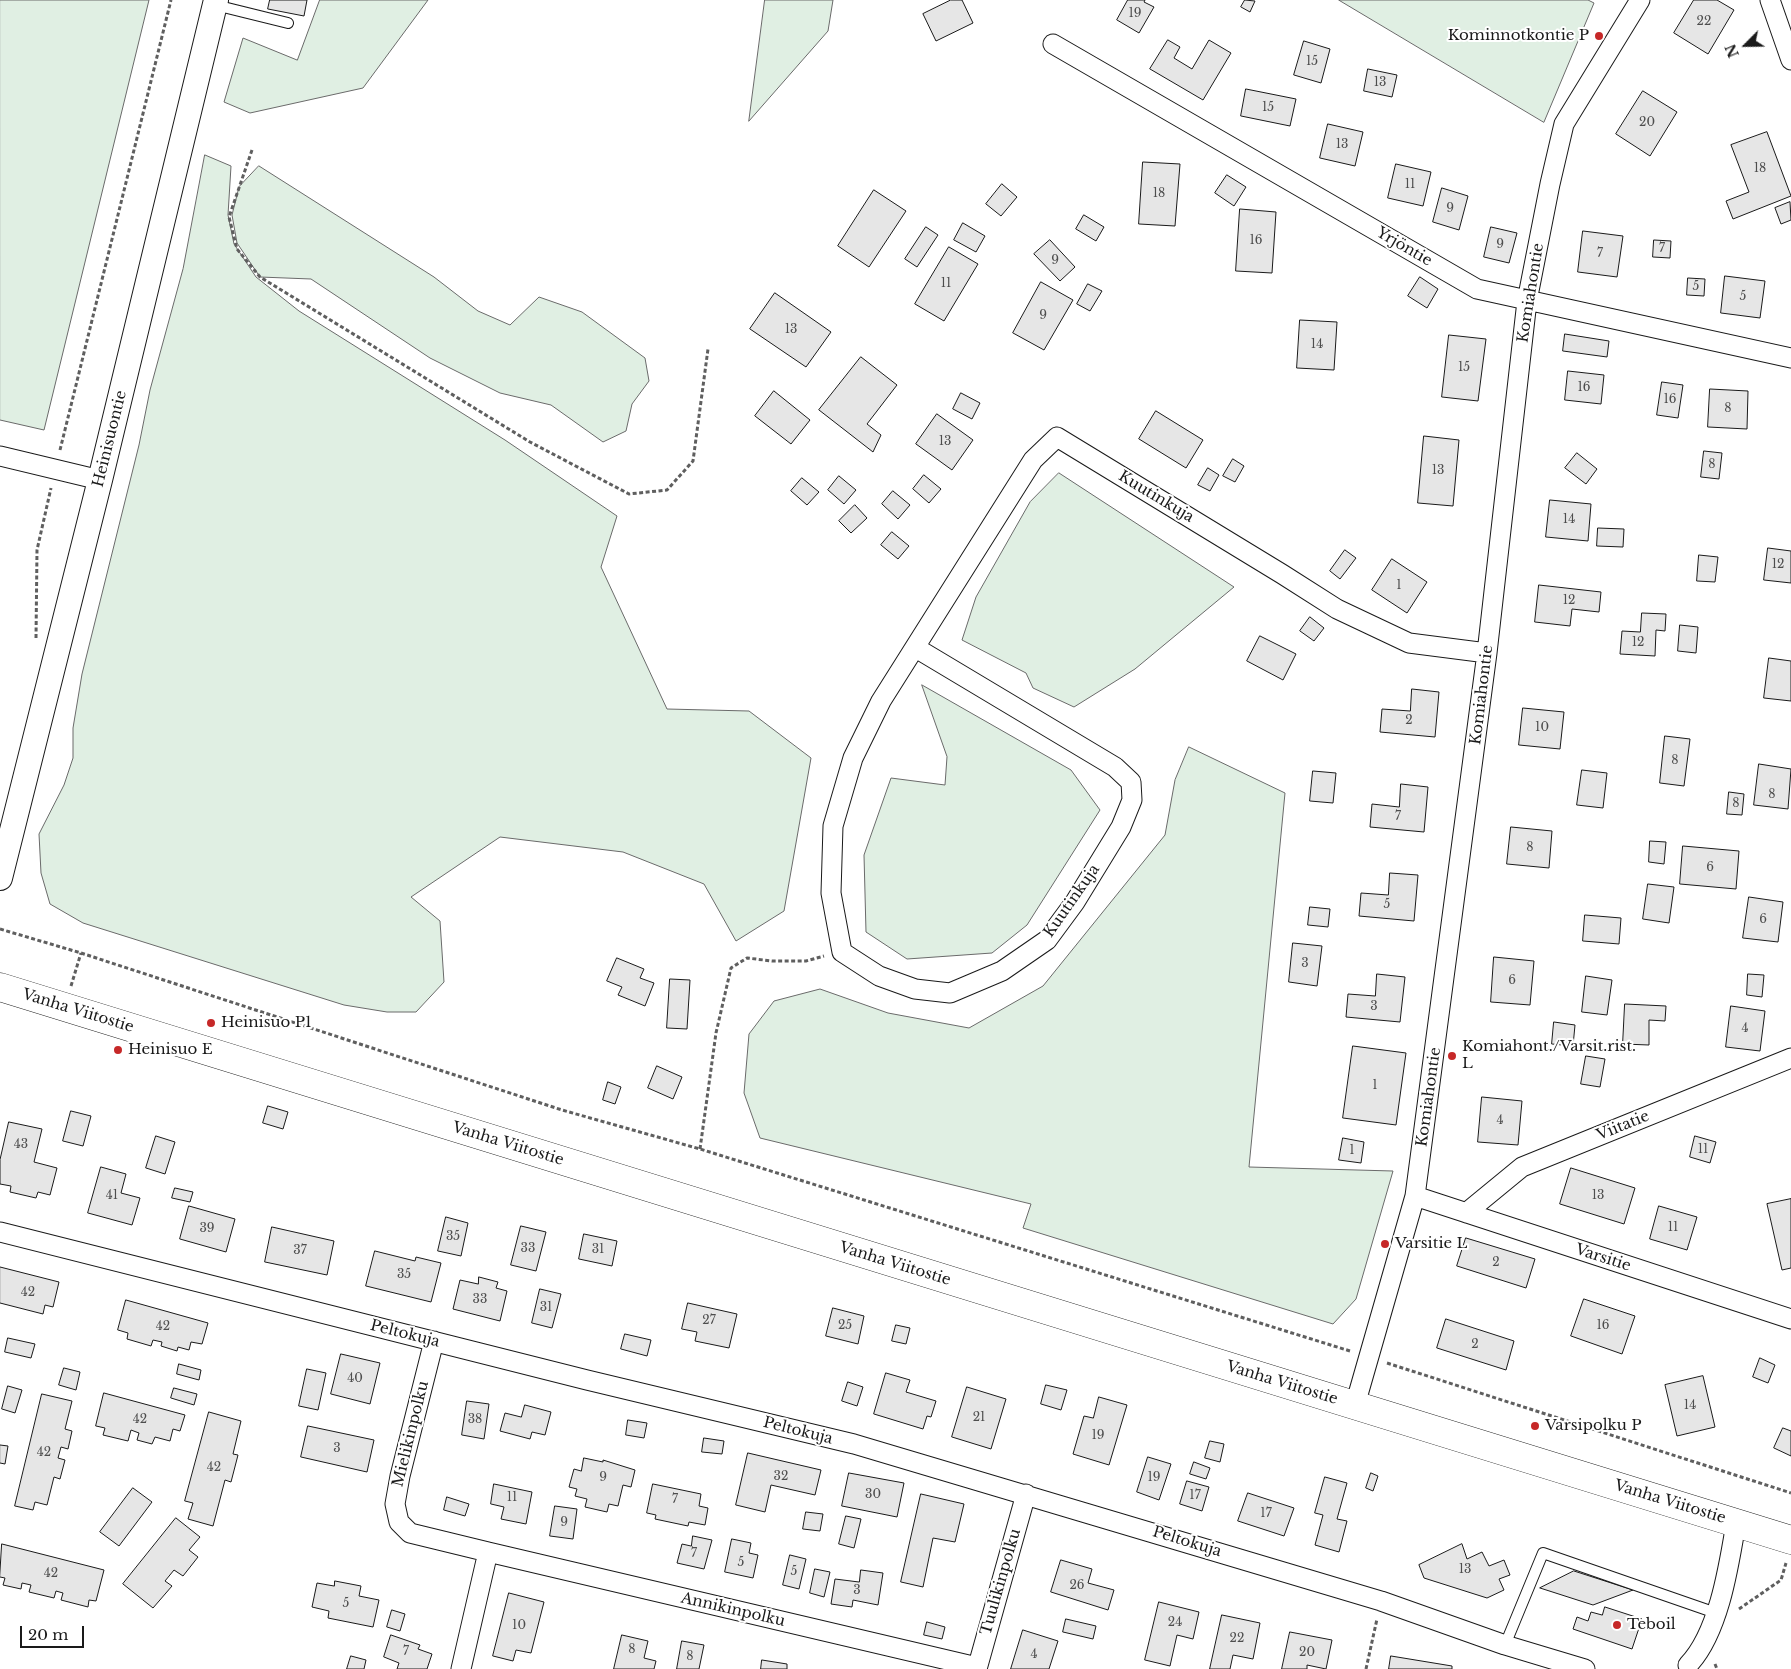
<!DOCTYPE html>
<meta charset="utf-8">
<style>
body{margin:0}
#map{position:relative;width:1791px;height:1669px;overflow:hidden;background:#fff;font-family:"Libre Baskerville",serif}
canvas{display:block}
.north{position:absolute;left:1721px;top:20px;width:50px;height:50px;-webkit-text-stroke:4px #fff;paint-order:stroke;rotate:247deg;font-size:14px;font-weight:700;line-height:20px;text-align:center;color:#1a1a1a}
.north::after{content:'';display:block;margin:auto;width:18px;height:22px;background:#1a1a1a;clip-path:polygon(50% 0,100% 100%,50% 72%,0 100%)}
.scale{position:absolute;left:20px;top:1626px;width:64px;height:22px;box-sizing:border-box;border:2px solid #1a1a1a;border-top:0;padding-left:6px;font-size:15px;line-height:18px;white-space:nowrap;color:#1a1a1a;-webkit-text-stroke:4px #fff;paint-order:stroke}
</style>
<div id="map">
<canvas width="1791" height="1669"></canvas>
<div class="north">N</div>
<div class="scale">20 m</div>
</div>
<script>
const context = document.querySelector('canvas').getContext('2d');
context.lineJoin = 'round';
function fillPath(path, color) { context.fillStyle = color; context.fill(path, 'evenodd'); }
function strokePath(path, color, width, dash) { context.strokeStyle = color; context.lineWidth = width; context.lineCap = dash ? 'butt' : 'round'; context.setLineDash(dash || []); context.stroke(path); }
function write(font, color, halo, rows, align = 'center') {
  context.font = font + ' "Libre Baskerville",serif'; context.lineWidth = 4; context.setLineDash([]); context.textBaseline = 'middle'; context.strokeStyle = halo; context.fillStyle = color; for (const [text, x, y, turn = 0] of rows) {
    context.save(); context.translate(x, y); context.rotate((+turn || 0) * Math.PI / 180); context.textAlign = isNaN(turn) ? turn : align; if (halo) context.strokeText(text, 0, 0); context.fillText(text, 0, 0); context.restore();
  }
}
const green = new Path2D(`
 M0 0H149L44 430 0 420Z
 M320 0H428L363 88 250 113 224 102 243 38 297 60Z
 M765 0H833L828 31 749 121Z
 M1339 0H1588L1594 3 1544 122Z
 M205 155 231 166 228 215 234 244 256 277 299 311 505 440 617 516 601 567 667 709 749 711 811 758 784 911 736 941 704 884 623 852 500 837 411 897 440 921 444 982 416 1012H387L344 1005 83 923 50 904 41 873 39 834 64 785 73 758V728L82 674 139 445 150 390 183 269Z
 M259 166 434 277 478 311 510 325 539 297 582 312 645 358 649 381 632 404 626 431 603 442 551 405 500 393 430 358 311 279 260 277 237 243 232 215 239 187Z
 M1059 473 1234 587 1135 669 1074 707 1033 688 1026 673 962 640 976 597 1030 502Z
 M922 685 1071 770 1100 810 1027 925 992 953 907 959 866 932 864 855 891 778 945 785 947 757Z
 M1189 747 1285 793 1249 1167 1393 1171 1356 1299 1333 1324 1023 1228 1031 1204 760 1138 744 1093 749 1034 774 1001 820 989 888 1013 969 1028 1043 986 1165 835 1175 780Z`);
const building = new Path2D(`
 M270 0H307L304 16 268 9Z
 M951 0H962L973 23 936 41 923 14Z
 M1128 0H1145L1144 2 1154 7 1139 33 1117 20Z
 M1245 0 1255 1 1250 12 1241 7Z
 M1694 0H1717L1734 10 1708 54 1674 33Z
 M1168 40 1180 47 1174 58 1192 69 1209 40 1231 53 1203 100 1150 69Z
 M1304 41 1330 49 1321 83 1294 75Z
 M1368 69 1397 75 1392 97 1364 91Z
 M1246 89 1296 99 1290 126 1241 116Z
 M1643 91 1677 112 1650 156 1616 134Z
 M1328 124 1363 132 1355 166 1320 158Z
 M1767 132 1791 196 1733 219 1726 201 1749 192 1731 145Z
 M1143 162 1180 164 1175 226 1139 224Z
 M1396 164 1431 172 1423 206 1388 198Z
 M1227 175 1246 187 1234 206 1215 193Z
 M1002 184 1017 197 1001 216 986 204Z
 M1442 188 1468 196 1459 230 1433 222Z
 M874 190 906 211 869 267 838 246Z
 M1790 202 1791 220 1781 224 1775 208Z
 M1240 209 1276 212 1272 273 1236 271Z
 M1084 215 1104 227 1096 241 1076 229Z
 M963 223 985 236 976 252 954 240Z
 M926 227 938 235 917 267 905 259Z
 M1491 227 1517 233 1509 263 1484 257Z
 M1583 231 1623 236 1617 277 1578 272Z
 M1050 240 1075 267 1060 281 1034 254Z
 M1654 240 1671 241 1670 258 1653 257Z
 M949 247 978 264 944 321 915 304Z
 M1725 276 1765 281 1760 318 1721 313Z
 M1420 277 1438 289 1427 308 1408 296Z
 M1688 278 1705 279 1704 296 1687 295Z
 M1041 282 1073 300 1044 350 1013 333Z
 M1088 284 1102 291 1090 311 1077 304Z
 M775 293 831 332 806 367 750 329Z
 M1300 320 1337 322 1334 370 1297 368Z
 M1565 334 1609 341 1607 357 1563 351Z
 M1449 335 1486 339 1478 401 1442 397Z
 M861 357 897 385 867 424 881 435 873 452 819 410Z
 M1568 371 1604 375 1601 404 1565 400Z
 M1662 382 1683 385 1678 418 1657 415Z
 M1710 389 1748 391 1747 429 1708 427Z
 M774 391 810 420 791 444 755 416Z
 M961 393 980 403 972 419 953 409Z
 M1156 411 1203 440 1186 468 1139 439Z
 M937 414 973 440 952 470 916 444Z
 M1424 436 1459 440 1453 506 1418 503Z
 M1704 451 1722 453 1719 479 1701 477Z
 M1577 453 1597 469 1586 484 1565 468Z
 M1233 459 1244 466 1235 482 1223 476Z
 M1208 468 1219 475 1210 491 1198 485Z
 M924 475 941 489 929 503 913 489Z
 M839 476 856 490 844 504 828 490Z
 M802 478 819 492 807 505 791 491Z
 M893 491 910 505 898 519 882 504Z
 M1550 500 1591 504 1588 541 1546 537Z
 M855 505 867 518 851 533 839 521Z
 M1598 528 1624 529 1623 547 1597 546Z
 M892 532 909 546 898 559 881 545Z
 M1768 548 1791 551V583L1764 580Z
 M1345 550 1356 558 1340 579 1330 571Z
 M1699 555 1718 557 1715 582 1697 581Z
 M1392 559 1427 582 1407 613 1372 590Z
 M1539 585 1601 592 1599 612 1572 609 1570 626 1535 622Z
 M1642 613 1666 614 1665 631 1656 630 1655 656 1620 654 1622 631 1640 632Z
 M1310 617 1324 628 1314 641 1300 631Z
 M1680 625 1698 627 1696 653 1678 651Z
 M1260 636 1296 654 1283 680 1247 661Z
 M1769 658 1791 661V701L1764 698Z
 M1412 689 1439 692 1435 737 1380 732 1382 709 1410 711Z
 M1523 708 1564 712 1560 749 1519 745Z
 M1665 736 1690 739 1684 786 1660 783Z
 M1759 764 1791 769 1788 809 1754 805Z
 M1582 770 1607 773 1603 808 1577 805Z
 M1313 771 1336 773 1333 803 1310 801Z
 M1401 784 1428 787 1424 832 1370 827 1372 804 1399 807Z
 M1729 792 1744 794 1742 815 1727 814Z
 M1511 827 1552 831 1549 868 1507 864Z
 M1650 841 1666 842 1664 864 1649 862Z
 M1683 846 1739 851 1736 889 1680 884Z
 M1390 873 1418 875 1414 921 1359 916 1361 893 1388 895Z
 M1648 884 1674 887 1669 923 1643 919Z
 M1749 897 1783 902 1778 942 1743 938Z
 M1310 907 1330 909 1328 927 1308 925Z
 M1585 915 1621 918 1619 944 1583 941Z
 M1293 943 1322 946 1317 986 1289 982Z
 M1494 957 1534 961 1530 1005 1491 1002Z
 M617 958 644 969 640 978 654 983 645 1006 618 995 622 987 607 981Z
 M1377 974 1405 977 1400 1022 1346 1017 1348 994 1375 996Z
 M1748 974 1764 975 1762 997 1747 995Z
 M1586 976 1612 980 1607 1015 1582 1012Z
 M670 979 690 980 687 1029 667 1028Z
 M1625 1004 1666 1006 1665 1021 1649 1020V1045L1623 1044Z
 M1731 1006 1765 1011 1760 1051 1726 1047Z
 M1554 1022 1575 1025 1573 1046 1552 1044Z
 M1353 1046 1406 1053 1396 1125 1343 1118Z
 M1586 1056 1605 1059 1600 1087 1581 1084Z
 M657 1066 682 1077 673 1099 648 1088Z
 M608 1082 621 1087 615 1104 603 1100Z
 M1482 1097 1522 1101 1518 1145 1478 1142Z
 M268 1106 288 1112 283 1129 263 1123Z
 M71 1111 91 1116 83 1146 63 1141Z
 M9 1122 42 1129 34 1162 57 1168 50 1195 38 1192 36 1198 10 1192 11 1186 0 1184V1160Z
 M156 1136 175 1142 165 1174 146 1168Z
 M1695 1136 1716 1142 1710 1163 1690 1157Z
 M1343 1138 1364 1142 1361 1163 1339 1160Z
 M101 1167 126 1174 121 1193 140 1198 132 1225 88 1213Z
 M1571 1168 1635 1188 1624 1224 1560 1204Z
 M175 1188 193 1192 190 1202 172 1198Z
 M1791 1199V1268L1782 1270 1767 1204Z
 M189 1206 235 1219 226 1252 180 1239Z
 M1659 1206 1697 1217 1687 1250 1650 1239Z
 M446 1217 468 1223 461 1256 438 1251Z
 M521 1226 546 1232 536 1271 511 1265Z
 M272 1227 334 1241 327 1275 265 1262Z
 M584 1234 617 1241 612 1266 579 1259Z
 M1466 1238 1535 1259 1526 1288 1457 1266Z
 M375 1251 415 1261 416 1257 441 1263 431 1302 366 1286Z
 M0 1267 59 1282 53 1307 45 1305 43 1314 0 1303Z
 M479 1277 498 1282 496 1288 507 1291 500 1321 453 1309 460 1280 478 1284Z
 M540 1289 561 1294 552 1328 532 1323Z
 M1584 1299 1635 1316 1622 1354 1571 1336Z
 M126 1300 208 1323 202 1344 191 1342 189 1350 178 1347 177 1351 161 1346 162 1342 153 1340 151 1346 127 1339 128 1333 118 1330Z
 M688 1303 737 1314 729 1348 695 1341 697 1332 682 1329Z
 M833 1308 864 1316 858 1344 826 1336Z
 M1446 1319 1514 1341 1506 1370 1437 1348Z
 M896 1325 910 1328 906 1344 892 1341Z
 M625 1334 651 1340 647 1356 621 1349Z
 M8 1338 35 1344 31 1358 5 1352Z
 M341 1354 380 1363 370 1404 331 1394Z
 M1760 1358 1775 1365 1768 1383 1753 1377Z
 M179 1364 201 1370 199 1380 177 1374Z
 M64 1368 80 1372 76 1390 59 1385Z
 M307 1369 326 1373 318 1410 299 1406Z
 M886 1373 910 1380 906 1392 936 1401 931 1417 927 1416 923 1429 874 1414Z
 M1703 1376 1715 1427 1677 1436 1665 1385Z
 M848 1382 863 1387 857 1406 842 1401Z
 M1046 1385 1067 1390 1061 1410 1041 1404Z
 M8 1386 22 1390 15 1413 2 1409Z
 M967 1387 1006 1399 991 1449 952 1437Z
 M174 1388 197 1394 194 1405 171 1398Z
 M104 1393 185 1415 180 1431 173 1429 170 1441 155 1437 152 1444 137 1440 139 1433 131 1430 128 1441 103 1435 105 1428 96 1426Z
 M42 1394 72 1401 65 1429 72 1431 68 1449 61 1447 58 1458 65 1460 60 1479 54 1477 47 1505 35 1502 33 1510 15 1506Z
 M1099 1397 1127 1405 1109 1465 1073 1454 1084 1416 1093 1418Z
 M467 1401 489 1404 484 1439 462 1435Z
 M525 1405 551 1412 545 1435 532 1432 530 1439 500 1431 505 1413 521 1417Z
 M209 1412 241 1421 233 1454 238 1455 231 1482 225 1480 213 1526 188 1519 193 1503 185 1501Z
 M628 1420 647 1423 644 1438 626 1435Z
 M308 1426 374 1440 367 1472 301 1457Z
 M1783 1428 1791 1431V1456L1774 1448Z
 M704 1438 724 1441 722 1454 702 1452Z
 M1210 1441 1224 1444 1220 1462 1205 1458Z
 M0 1445 8 1446 5 1464 0 1463Z
 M748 1453 821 1470 815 1495 771 1485 765 1512 736 1505Z
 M1148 1457 1171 1464 1159 1500 1137 1492Z
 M584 1458 603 1462V1460L635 1470 631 1487 623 1485 618 1506 609 1504 607 1512 585 1507 587 1499 575 1496 577 1489 569 1487 574 1469 581 1471Z
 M1194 1462 1210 1468 1206 1479 1190 1474Z
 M849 1473 904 1483 897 1517 842 1506Z
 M1371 1473 1378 1476 1373 1491 1366 1488Z
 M1325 1477 1347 1483 1337 1519 1347 1521 1339 1552 1315 1545 1323 1515 1315 1513Z
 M1187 1481 1209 1487 1202 1511 1180 1504Z
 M494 1484 532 1492 526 1524 501 1519 504 1507 491 1504Z
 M653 1484 701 1494 699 1506 708 1508 705 1525 689 1522 688 1526 655 1519 656 1515 647 1513Z
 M133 1488 152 1502 119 1546 100 1532Z
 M1248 1493 1294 1508 1284 1536 1238 1521Z
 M921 1494 964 1504 955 1542 933 1538 923 1587 901 1582Z
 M447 1497 469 1504 465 1516 444 1510Z
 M555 1506 577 1509 573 1539 550 1536Z
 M806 1512 823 1514 820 1531 803 1529Z
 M846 1516 861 1519 854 1548 839 1544Z
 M176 1518 200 1537 189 1550 198 1557 183 1576 174 1570 165 1581 172 1586 153 1608 123 1584Z
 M693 1536 712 1540 704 1569 677 1563 682 1544 691 1546Z
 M732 1539 751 1543 749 1553 758 1555 753 1578 725 1572Z
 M2 1544 104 1570 96 1601 89 1600 88 1607 61 1600 63 1593 56 1591 54 1598 29 1592 31 1585 22 1583 21 1589 3 1585 5 1578 0 1577Z
 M1462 1544 1467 1559 1482 1552 1489 1566 1504 1560 1510 1575 1499 1579 1504 1590 1487 1598 1424 1578 1419 1565Z
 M790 1555 806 1559 799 1589 783 1585Z
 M1061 1560 1092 1569 1088 1583 1114 1590 1108 1610 1051 1592Z
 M815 1569 830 1572 824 1597 810 1593Z
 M861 1570 883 1573 878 1605 853 1600 852 1607 831 1604 835 1579 859 1582Z
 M1574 1571 1633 1590 1593 1605 1540 1588Z
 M335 1581 361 1586 359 1596 379 1600 373 1627 328 1618 329 1611 312 1607 317 1583 334 1586Z
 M509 1593 544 1602 531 1653 516 1650 513 1661 493 1656Z
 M1159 1602 1199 1612 1193 1639 1177 1635 1170 1666 1145 1660Z
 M1605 1607 1642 1619 1632 1649 1573 1629 1577 1617 1588 1621 1591 1612 1602 1615Z
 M392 1610 405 1614 400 1631 387 1627Z
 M1222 1615 1260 1623 1253 1659 1233 1655 1230 1669H1210Z
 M1066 1619 1096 1626 1093 1639 1063 1632Z
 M927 1622 945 1627 942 1639 924 1635Z
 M1023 1630 1058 1641 1049 1669H1011Z
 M1290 1632 1332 1640 1326 1669 1307 1665V1669H1282Z
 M391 1635 420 1645 418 1649 432 1654 427 1669H397L399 1663 384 1657Z
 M622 1635 648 1641 644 1658 656 1661 654 1669H614Z
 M682 1641 704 1645 699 1669H677Z
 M351 1656 366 1660 364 1669H347Z
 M1391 1656 1452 1666V1669H1389Z
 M762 1660 787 1664V1669H761Z`);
const path = new Path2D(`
 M252 150 229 217 237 249 260 277 530 442 629 494 667 490 693 461 708 349
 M60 450 171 0
 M36 638 37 550 51 488
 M0 929 81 953 562 1110 700 1149 1350 1351
 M71 986 81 953
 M700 1149 716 1033 731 968 747 958 772 961H806L824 956
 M1387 1363 1791 1493
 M1739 1609 1781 1580 1786 1563
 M1715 1664 1717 1669
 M1366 1669 1377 1619`);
const service = new Path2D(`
 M215 5 288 23
 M1505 1645 1543 1553 1716 1613`);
const minor = new Path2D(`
 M1770 0 1791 60
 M1053 44 1477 289 1791 358
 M0 456 100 480
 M916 648 1115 767 1131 782 1132 800 1121 827 1075 902 1047 940 1002 971 950 993 915 989 879 976 842 952 831 893 833 826 853 758 881 701 1033 460 1057 437 1282 574 1337 609 1409 643 1487 653
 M1415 1196 1791 1319
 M1466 1213 1522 1167 1791 1058
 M0 1232 587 1380 854 1444 1381 1601 1505 1645 1585 1669
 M434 1341 400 1476 395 1504 399 1522 410 1533 488 1552 461 1669
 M1355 1405 1415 1196 1487 653 1527 301 1550 184 1564 124 1640 0
 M488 1552 977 1667
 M1688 1665C1719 1633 1729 1565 1736 1523
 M977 1669 1026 1494`);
const tertiary = new Path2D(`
 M0 878 100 480 216 0`);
const secondary = new Path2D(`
 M0 987 1791 1540`);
const markers = [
 [1599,36,5,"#c62828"],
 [211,1023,5,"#c62828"],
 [118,1050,5,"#c62828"],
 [1452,1056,5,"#c62828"],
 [1385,1244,5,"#c62828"],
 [1535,1426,5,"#c62828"],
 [1617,1625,5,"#c62828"]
];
const numberNames = [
 ["19",1135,14],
 ["22",1704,22],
 ["15",1312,62],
 ["13",1380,83],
 ["15",1268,108],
 ["20",1647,123],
 ["13",1342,145],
 ["18",1760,169],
 ["11",1410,185],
 ["18",1159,194],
 ["9",1450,209],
 ["16",1256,241],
 ["9",1500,245],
 ["7",1662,249],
 ["7",1600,254],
 ["9",1055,261],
 ["11",946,284],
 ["5",1696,287],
 ["5",1743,297],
 ["9",1043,316],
 ["13",791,330],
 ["14",1317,345],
 ["15",1464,368],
 ["16",1584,388],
 ["16",1670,400],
 ["8",1728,409],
 ["13",945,442],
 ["8",1712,465],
 ["13",1438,471],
 ["14",1569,520],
 ["12",1778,565],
 ["1",1399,586],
 ["12",1569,601],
 ["12",1638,643],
 ["2",1409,721],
 ["10",1542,728],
 ["8",1675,761],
 ["8",1772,795],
 ["8",1736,804],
 ["7",1398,817],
 ["8",1530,848],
 ["6",1710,868],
 ["5",1387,905],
 ["6",1763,920],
 ["3",1305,964],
 ["6",1512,981],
 ["3",1374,1007],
 ["4",1745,1029],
 ["1",1375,1086],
 ["4",1500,1121],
 ["43",21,1145],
 ["11",1703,1150],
 ["1",1352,1151],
 ["41",112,1196],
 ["13",1598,1196],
 ["11",1673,1228],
 ["39",207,1229],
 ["35",453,1237],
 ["33",528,1249],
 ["31",598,1250],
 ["37",300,1251],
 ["2",1496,1263],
 ["35",404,1275],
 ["42",28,1293],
 ["33",480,1300],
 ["31",546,1308],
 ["27",709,1321],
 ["25",845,1326],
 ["16",1603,1326],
 ["42",163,1327],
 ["2",1475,1345],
 ["40",355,1379],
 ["14",1690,1406],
 ["21",979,1418],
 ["42",140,1420],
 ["38",475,1420],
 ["19",1098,1436],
 ["3",337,1449],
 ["42",44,1453],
 ["42",214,1468],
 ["32",781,1477],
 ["9",603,1478],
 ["19",1154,1478],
 ["30",873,1495],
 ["17",1195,1496],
 ["11",512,1498],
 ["7",675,1500],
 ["17",1266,1514],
 ["9",564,1523],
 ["7",694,1554],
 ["5",741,1563],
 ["13",1465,1570],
 ["5",794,1572],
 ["42",51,1574],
 ["26",1077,1586],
 ["3",857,1591],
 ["5",346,1604],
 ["24",1175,1623],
 ["10",519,1626],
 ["22",1237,1639],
 ["8",632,1650],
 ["7",406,1652],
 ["20",1307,1653],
 ["4",1034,1655],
 ["8",690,1657]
];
const poiNames = [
 ["Kominnotkontie P",1589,36,"right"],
 ["Heinisuo P1",221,1023],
 ["Komiahont./Varsit.rist.",1462,1047],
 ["L",1462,1064],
 ["Heinisuo E",128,1050],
 ["Varsitie L",1395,1244],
 ["Varsipolku P",1545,1426],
 ["Teboil",1627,1625]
];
const streetNames = [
 ["Yrjöntie",1404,247,30],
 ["Komiahontie",1531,293,-81],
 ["Heinisuontie",110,439,-76],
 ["Kuutinkuja",1156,497,31],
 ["Komiahontie",1482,695,-83],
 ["Kuutinkuja",1072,901,-55],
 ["Vanha Viitostie",78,1011,17],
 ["Komiahontie",1429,1097,-82],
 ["Viitatie",1623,1126,-22],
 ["Vanha Viitostie",508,1144,17],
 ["Varsitie",1603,1258,18],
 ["Vanha Viitostie",895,1264,17],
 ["Peltokuja",405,1334,14],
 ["Vanha Viitostie",1282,1383,17],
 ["Peltokuja",798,1431,14],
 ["Mielikinpolku",411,1434,-76],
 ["Vanha Viitostie",1670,1502,17],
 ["Peltokuja",1187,1542,17],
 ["Tuulikinpolku",1001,1582,-74],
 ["Annikinpolku",733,1610,13]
];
fillPath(green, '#e0efe3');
strokePath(green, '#6a6a6a', 1);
fillPath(building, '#e6e6e6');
strokePath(building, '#1a1a1a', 1);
strokePath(service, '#1a1a1a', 12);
strokePath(minor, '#1a1a1a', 21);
strokePath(tertiary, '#1a1a1a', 26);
strokePath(secondary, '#1a1a1a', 29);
strokePath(path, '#5f5f5f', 3, [4, 2.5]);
strokePath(service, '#fff', 10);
strokePath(minor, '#fff', 19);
strokePath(tertiary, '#fff', 24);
strokePath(secondary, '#fff', 28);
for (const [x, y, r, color] of markers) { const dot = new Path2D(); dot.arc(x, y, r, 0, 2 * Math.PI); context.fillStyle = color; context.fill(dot); strokePath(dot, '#fff', 2); }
write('12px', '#4d4d4d', null, numberNames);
write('15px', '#1a1a1a', '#fff', poiNames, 'left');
write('15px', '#1a1a1a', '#fff', streetNames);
</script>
